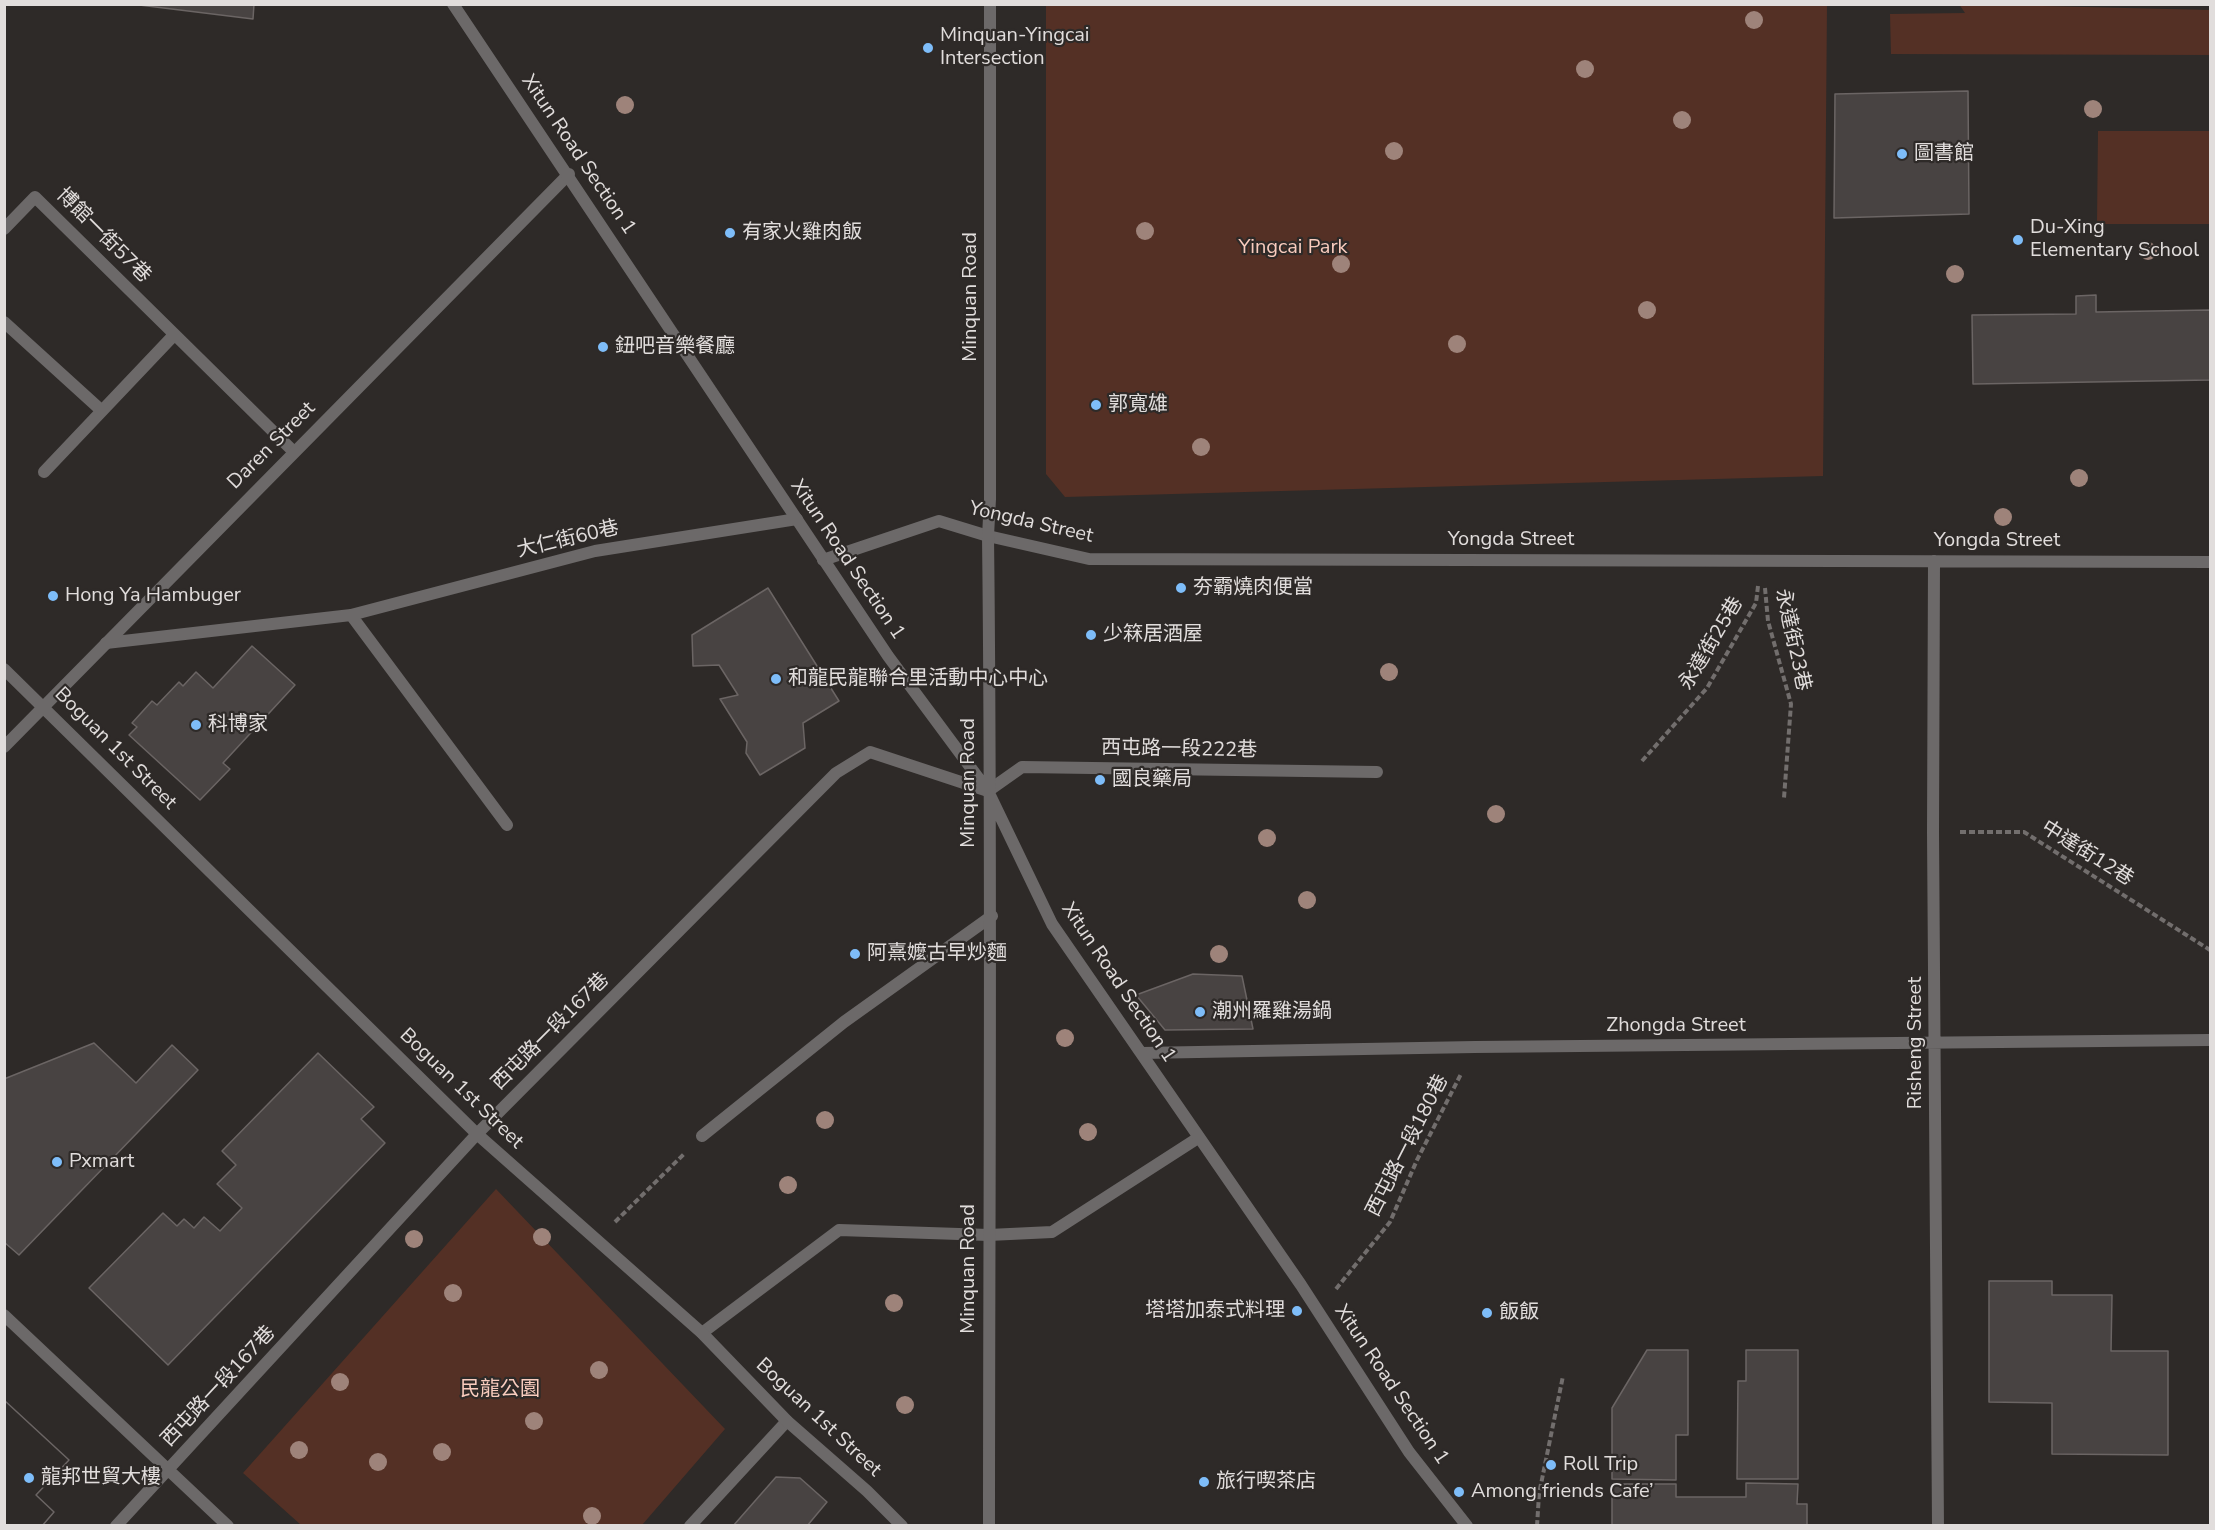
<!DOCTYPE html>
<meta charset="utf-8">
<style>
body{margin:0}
#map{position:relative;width:2215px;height:1530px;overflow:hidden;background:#2e2a28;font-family:"Nunito Sans",sans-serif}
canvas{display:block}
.frame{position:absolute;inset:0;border:6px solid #e1dddc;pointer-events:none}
</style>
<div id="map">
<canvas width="2215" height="1530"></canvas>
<div class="frame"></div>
</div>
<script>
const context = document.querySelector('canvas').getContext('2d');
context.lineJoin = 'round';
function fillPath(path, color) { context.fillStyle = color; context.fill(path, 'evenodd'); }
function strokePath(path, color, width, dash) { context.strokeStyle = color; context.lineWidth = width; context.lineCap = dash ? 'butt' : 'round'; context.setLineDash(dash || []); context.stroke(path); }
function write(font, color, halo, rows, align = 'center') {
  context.font = font + ' "Nunito Sans","Noto Sans TC",sans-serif'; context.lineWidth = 4.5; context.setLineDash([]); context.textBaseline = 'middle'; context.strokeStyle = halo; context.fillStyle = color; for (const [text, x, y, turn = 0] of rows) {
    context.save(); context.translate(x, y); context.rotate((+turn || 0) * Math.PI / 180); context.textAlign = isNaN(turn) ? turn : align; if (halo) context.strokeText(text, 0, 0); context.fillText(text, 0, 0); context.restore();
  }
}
const green = new Path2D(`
 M1959 4 2210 10V55L1891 54 1890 14 1965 13Z
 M1046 5H1827L1823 476 1065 497 1046 474Z
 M2098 131H2210V224H2097Z
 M496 1189 725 1429 642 1525H301L243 1473Z`);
const building = new Path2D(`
 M131 4H254L253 19Z
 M1968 91 1969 214 1834 218 1835 94Z
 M2096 295V312L2210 310V380L1973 384 1972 315 2076 314V296Z
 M768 588 839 701 803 723 805 748 760 775 746 753 747 742 720 699 738 695 719 665 693 666 692 635Z
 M252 646 295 685 223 763 230 769 200 800 129 735 137 727 132 723 152 701 157 705 179 682 183 686 196 672 213 688Z
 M1193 974 1242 976 1253 1029 1165 1030 1136 995Z
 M94 1043 136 1083 172 1045 198 1070 19 1255 4 1242V1079Z
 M318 1053 374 1107 361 1119 385 1143 168 1365 89 1288 163 1213 177 1226 184 1219 194 1228 204 1217 220 1231 242 1208 217 1184 236 1165 222 1151Z
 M1989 1281H2052V1295H2112L2111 1351H2168V1455L2052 1454V1403L1989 1402Z
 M1647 1350H1688V1435H1676V1480L1612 1479V1408Z
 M1746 1350H1798V1479H1737L1738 1381H1746Z
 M4 1400 69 1460 36 1495 54 1512 42 1526H4Z
 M4 1400 69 1460 36 1495 54 1512 42 1526H4Z
 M776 1477 800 1478 827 1502 807 1526H733Z
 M1746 1483 1798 1484 1797 1504H1807V1526H1612V1484H1676V1497H1746Z`);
const path = new Path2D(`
 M1765 588 1768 621 1791 704 1784 798
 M1642 761 1707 688 1756 603 1758 586
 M1960 832H2024L2210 950
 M615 1222 684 1154
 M1336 1289 1390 1222 1417 1160 1461 1074
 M1537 1526 1539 1494 1563 1376`);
const service = new Path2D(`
 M4 229 35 197 293 451
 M4 322 102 411
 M44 472 174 335
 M351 615 507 825
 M106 643 351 615 595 551 797 519
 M988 791 1022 767 1377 772
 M702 1136 844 1022 992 916
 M702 1333 839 1230 989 1235 1052 1232 1198 1138
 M690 1526 787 1421`);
const minor = new Path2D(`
 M823 560 939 521 988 536 1089 559 2210 562
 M1934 561 1933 832 1938 1526
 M4 669 477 1134 702 1333 787 1421 867 1491 902 1526
 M4 747 569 174
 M1142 1053 1475 1047 2210 1040
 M4 1315 228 1526
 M116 1526 477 1134 836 773 870 752 988 791`);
const tertiary = new Path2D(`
 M453 4 888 656 988 791 1052 924 1301 1285 1409 1452 1467 1526
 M989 1526C989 1196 992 866 988 536L990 499V4`);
const trees = [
 [1754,20],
 [1585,69],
 [625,105],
 [2093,109],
 [1682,120],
 [1394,151],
 [1145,231],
 [2148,251],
 [1341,264],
 [1955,274],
 [1647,310],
 [1457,344],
 [1201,447],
 [2079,478],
 [2003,517],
 [1389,672],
 [1496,814],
 [1267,838],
 [1307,900],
 [1219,954],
 [1065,1038],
 [825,1120],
 [1088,1132],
 [788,1185],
 [542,1237],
 [414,1239],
 [453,1293],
 [894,1303],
 [599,1370],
 [340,1382],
 [905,1405],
 [534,1421],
 [299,1450],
 [442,1452],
 [378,1462],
 [592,1516]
];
const markers = [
 [928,48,6,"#7ebdf9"],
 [1902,154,6,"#7ebdf9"],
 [730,233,6,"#7ebdf9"],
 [2018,240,6,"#7ebdf9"],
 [603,347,6,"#7ebdf9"],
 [1096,405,6,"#7ebdf9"],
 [1181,588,6,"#7ebdf9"],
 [53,596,6,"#7ebdf9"],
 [1091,635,6,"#7ebdf9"],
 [776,679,6,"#7ebdf9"],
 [196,725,6,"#7ebdf9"],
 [1100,780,6,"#7ebdf9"],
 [855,954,6,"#7ebdf9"],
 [1200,1012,6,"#7ebdf9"],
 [57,1162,6,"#7ebdf9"],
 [1297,1311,6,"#7ebdf9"],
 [1487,1313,6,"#7ebdf9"],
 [1551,1465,6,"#7ebdf9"],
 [29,1478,6,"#7ebdf9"],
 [1204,1482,6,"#7ebdf9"],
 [1459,1492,6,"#7ebdf9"]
];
const poiNames = [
 ["Minquan-Yingcai",940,36],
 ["Intersection",940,59],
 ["圖書館",1914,154],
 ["Du-Xing",2030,228],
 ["Elementary School",2030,251],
 ["有家火雞肉飯",742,233],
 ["鈕吧音樂餐廳",615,347],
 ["郭寬雄",1108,405],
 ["夯霸燒肉便當",1193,588],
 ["Hong Ya Hambuger",65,596],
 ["少箖居酒屋",1103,635],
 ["和龍民龍聯合里活動中心中心",788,679],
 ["科博家",208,725],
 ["國良藥局",1112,780],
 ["阿熹嬤古早炒麵",867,954],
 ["潮州羅雞湯鍋",1212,1012],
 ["Pxmart",69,1162],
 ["塔塔加泰式料理",1285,1311,"right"],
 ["飯飯",1499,1313],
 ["Roll Trip",1563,1465],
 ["龍邦世貿大樓",41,1478],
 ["旅行喫茶店",1216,1482],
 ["Among friends Cafe’",1471,1492]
];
const streetNames = [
 ["Xitun Road Section 1",578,155,56],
 ["博館一街57巷",103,236,45],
 ["Minquan Road",971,297,-90],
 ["Daren Street",272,446,-45],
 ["Yongda Street",1031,523,13],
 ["大仁街60巷",568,540,-13],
 ["Yongda Street",1511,540],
 ["Yongda Street",1997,541],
 ["Xitun Road Section 1",847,560,56],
 ["永達街23巷",1792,640,78],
 ["永達街25巷",1712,644,-59],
 ["Boguan 1st Street",115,749,45],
 ["西屯路一段222巷",1179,750,1],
 ["Minquan Road",969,783,-90],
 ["中達街12巷",2087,854,32],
 ["Xitun Road Section 1",1118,983,56],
 ["Zhongda Street",1676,1026],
 ["西屯路一段167巷",551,1032,-45],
 ["Risheng Street",1916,1043,-90],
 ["Boguan 1st Street",461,1089,44],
 ["西屯路一段180巷",1408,1146,-63],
 ["Minquan Road",969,1269,-90],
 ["Xitun Road Section 1",1391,1385,56],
 ["西屯路一段167巷",219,1387,-47],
 ["Boguan 1st Street",818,1418,43]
];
const parkNames = [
 ["Yingcai Park",1293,248],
 ["民龍公園",500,1390]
];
fillPath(green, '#543025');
fillPath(building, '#484342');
strokePath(building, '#6b6564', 1.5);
strokePath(path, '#726e6d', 4, [6, 3]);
strokePath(service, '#6c6969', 12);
strokePath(minor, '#6c6969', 12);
strokePath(tertiary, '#6c6969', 12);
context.fillStyle = '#9e837a';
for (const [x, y] of trees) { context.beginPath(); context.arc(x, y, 9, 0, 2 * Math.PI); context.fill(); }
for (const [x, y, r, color] of markers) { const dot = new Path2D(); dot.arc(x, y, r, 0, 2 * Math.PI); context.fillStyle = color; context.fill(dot); strokePath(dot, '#2e2a28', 2); }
write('20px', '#e1dddc', '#2e2a28', poiNames, 'left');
write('20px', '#e1dddc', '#2e2a28', streetNames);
write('20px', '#f9ccbe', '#2e2a28', parkNames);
</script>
